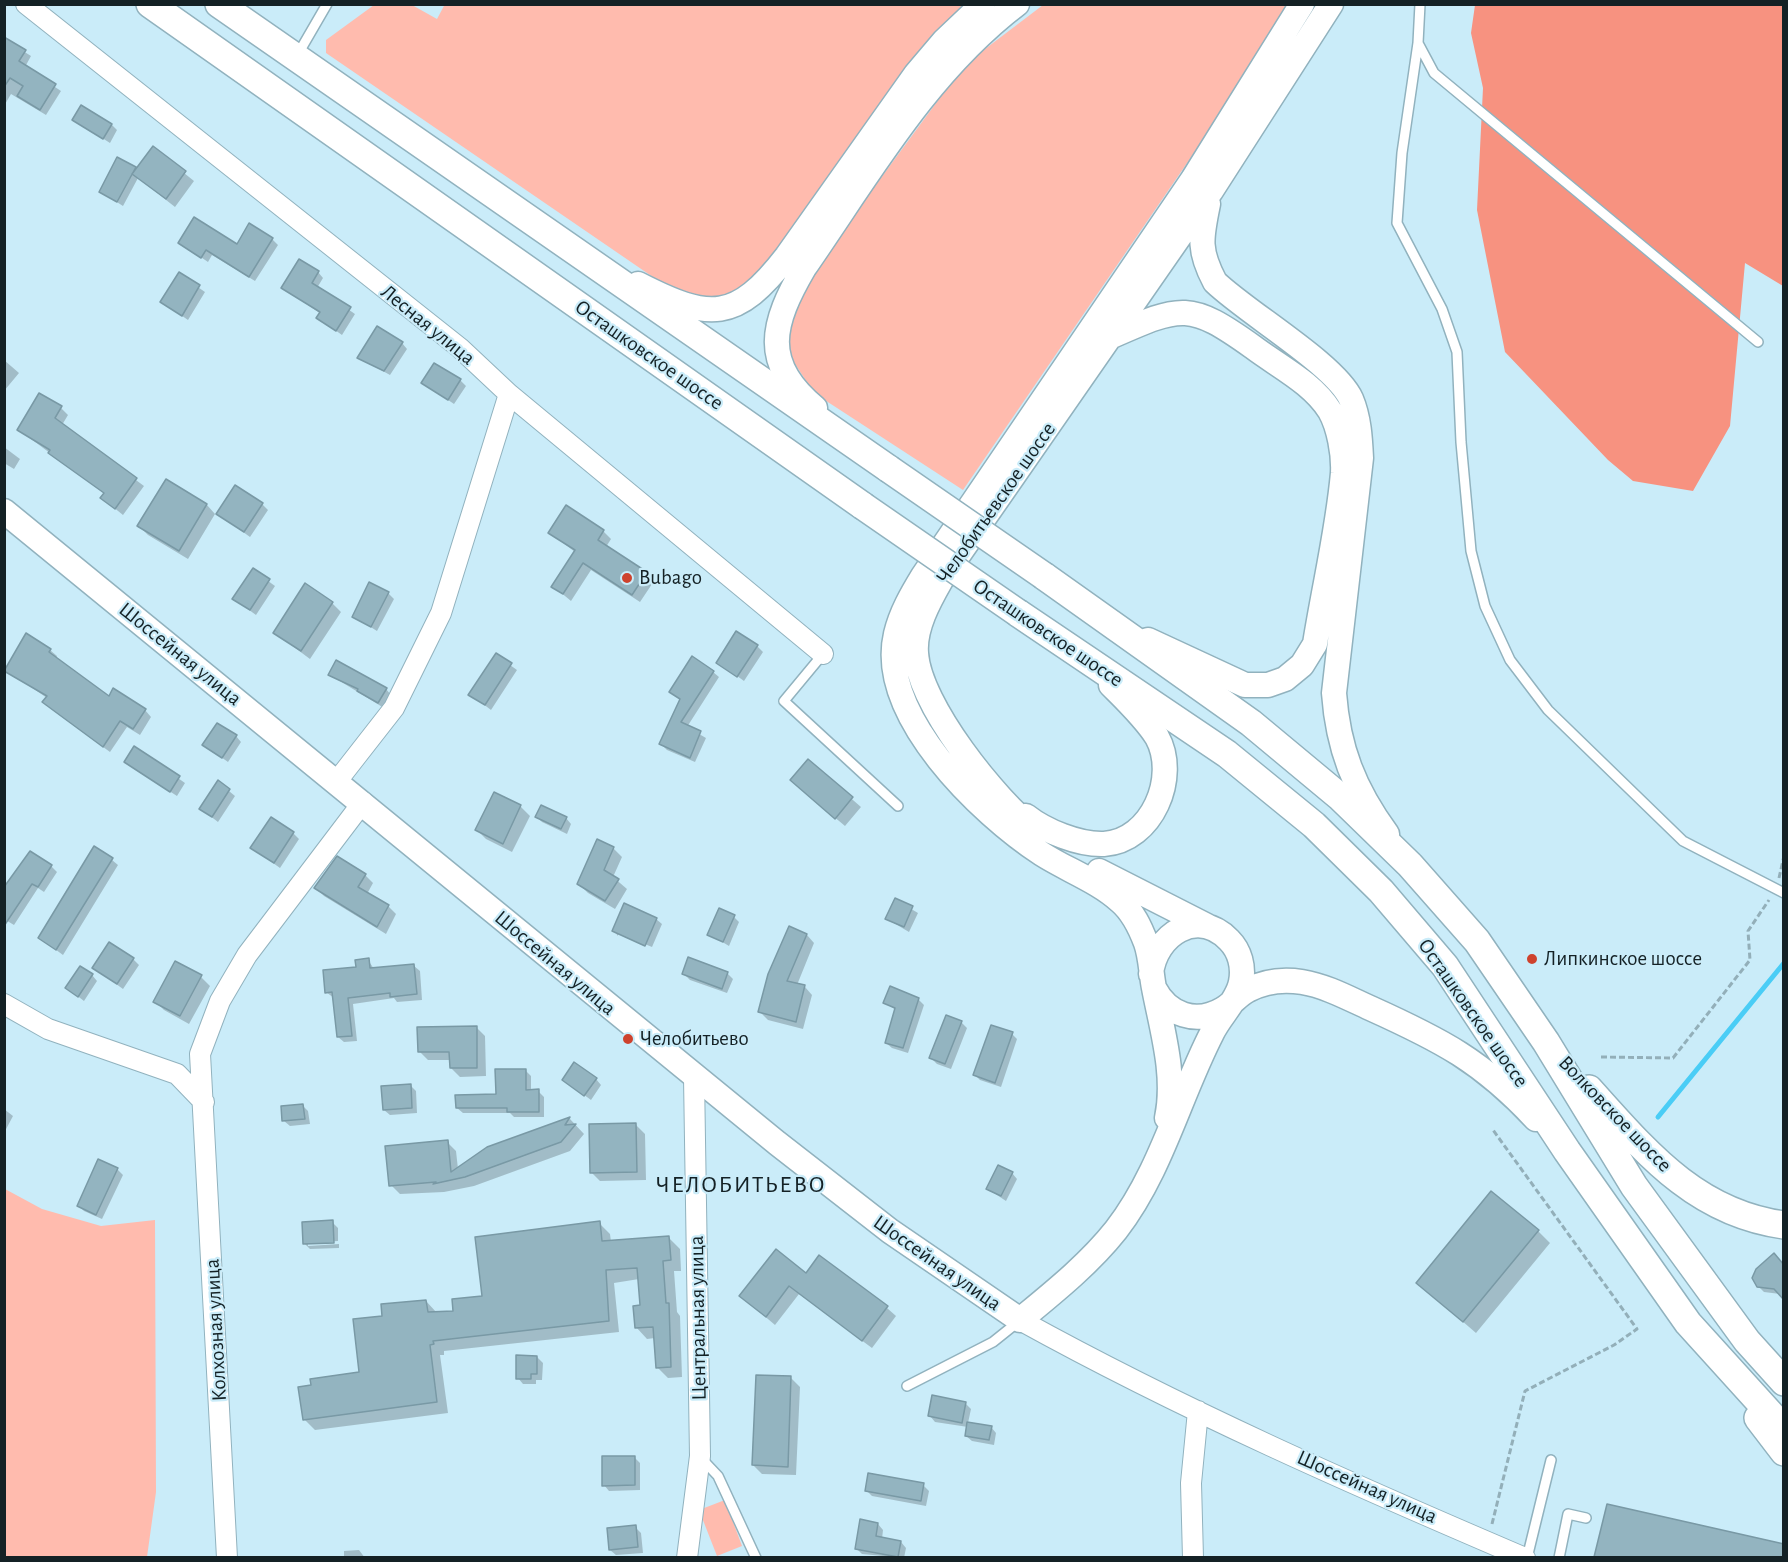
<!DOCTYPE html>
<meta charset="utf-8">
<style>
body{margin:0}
#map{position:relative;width:1788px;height:1562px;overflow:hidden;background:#caecf9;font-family:"Alegreya Sans",sans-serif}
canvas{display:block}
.frame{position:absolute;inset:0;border:6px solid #142125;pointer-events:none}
</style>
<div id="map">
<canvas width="1788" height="1562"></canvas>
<div class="frame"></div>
</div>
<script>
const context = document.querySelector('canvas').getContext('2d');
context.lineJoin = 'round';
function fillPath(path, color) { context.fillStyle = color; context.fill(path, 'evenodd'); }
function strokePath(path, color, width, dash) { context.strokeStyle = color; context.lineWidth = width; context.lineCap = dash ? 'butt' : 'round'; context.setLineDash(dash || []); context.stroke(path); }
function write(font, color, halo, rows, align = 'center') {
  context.font = font + ' "Alegreya Sans",sans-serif'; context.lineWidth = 4.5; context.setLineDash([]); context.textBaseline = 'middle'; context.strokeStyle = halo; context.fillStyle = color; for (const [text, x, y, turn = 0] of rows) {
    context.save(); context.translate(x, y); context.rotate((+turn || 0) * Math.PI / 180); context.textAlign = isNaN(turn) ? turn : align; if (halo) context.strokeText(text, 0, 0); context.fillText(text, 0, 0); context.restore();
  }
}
const green = new Path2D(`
 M445 4 973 5 782 250 732 297 703 301 666 286 326 53V40L374 5H412L437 19Z
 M1043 5H1288L1233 96 963 490 814 393 791 358 786 327 805 281 964 65Z
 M5 1189 42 1209 101 1226 155 1220 156 1492 147 1557H5Z
 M725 1500 742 1546 717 1556 699 1510Z`);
const forest = new Path2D(`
 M1475 5H1783V286L1745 263 1730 426 1693 491 1633 481 1608 460 1505 352 1477 210 1483 88 1471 33Z`);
const shadow = new Path2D(`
 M4 39 31 56 25 67 61 91 46 115 11 94 4 106Z
 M74 120 112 125 117 130 110 143Z
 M153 148 194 181 175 207 138 178 123 206 101 192 135 168 137 170Z
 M272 239 278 245 255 281 212 255 208 262 180 243 237 246Z
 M318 272 323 278 317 288 355 314 342 335 318 318 321 314 283 288Z
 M179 274 205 292 188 320 162 302Z
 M402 343 407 349 390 375 359 358Z
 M4 360 19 373 4 391Z
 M460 380 466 386 454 404 423 383Z
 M61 408 68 415 62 425 144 486 123 515 102 498 105 494 19 430Z
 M4 447 20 459 14 469 4 463Z
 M166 481 207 505 215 514 188 559 148 535 139 526Z
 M262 504 268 510 250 537 218 514Z
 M603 531 611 539 606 547 654 581 640 602 591 570 571 601 553 586 575 552 550 533Z
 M253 570 275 586 256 615 234 599Z
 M388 593 394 599 377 631 353 616Z
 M332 603 341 612 310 659 275 633Z
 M757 646 763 652 744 681 718 662Z
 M50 650 57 656 56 659 109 698 145 710 151 717 140 735 127 727 110 752 51 709 47 698 6 670Z
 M496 655 517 670 491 710 470 694Z
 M713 672 719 677 687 727 706 738 695 762 667 750 661 744 681 700 671 692Z
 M330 675 386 689 391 695 384 708Z
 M236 736 241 742 228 762 204 745Z
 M135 748 185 783 177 796 132 767Z
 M808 761 861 807 845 826 801 789Z
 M218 782 235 796 218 822 201 809Z
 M494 794 521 807 530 816 512 852 486 839 477 830Z
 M537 817 566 818 571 824 567 834 542 822Z
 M293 833 299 839 280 868 252 848Z
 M613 848 622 857 613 877 627 889 615 909 588 893 579 884Z
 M112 860 118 865 63 955 40 938Z
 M51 866 57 872 44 892 38 888 14 925 4 919V891Z
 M365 875 373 883 367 894 388 906 396 914 386 934 324 896 316 888Z
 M896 900 918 913 909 932 887 919Z
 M734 917 739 922 729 946 709 934Z
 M656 919 662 924 652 947 618 933V936L614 931Z
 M790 928 807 935 814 943 797 985 805 987 812 995 803 1029 768 1020 760 1012Z
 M133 959 139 965 123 989 94 968Z
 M368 960 374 969 414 966 420 971 422 1000 397 1002 394 998 353 1004 357 1041 344 1042 338 1037 334 998 326 992Z
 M175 963 201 977 210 986 189 1024 164 1010 155 1001Z
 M727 973 733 979 727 993 690 980 684 974Z
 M92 975 97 981 84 1001 67 988Z
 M918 999 924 1005 908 1053 892 1048 886 1043 896 1010 885 1003Z
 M961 1022 967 1028 951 1069 937 1064 931 1058Z
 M476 1027 485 1036 486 1076 460 1077 451 1068V1060H428L419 1051Z
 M1012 1034 1017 1039 1001 1087 980 1080 975 1075Z
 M525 1070 531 1076V1091H538L544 1097V1117H514L510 1113H463L457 1108 497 1096Z
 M596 1079 601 1085 591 1100 564 1080Z
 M410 1085 416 1091 417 1113 390 1115 384 1110Z
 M302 1105 308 1111 310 1124 290 1126 284 1121Z
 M4 1109 13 1116 4 1133Z
 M570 1119 584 1134 570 1151 474 1186 444 1192 400 1194 391 1185 447 1142 456 1151 458 1169 488 1148Z
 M636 1125 645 1134 646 1180 600 1181 591 1172Z
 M117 1169 123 1175 102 1219 84 1211 78 1205Z
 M1012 1173 1017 1179 1006 1201 988 1189Z
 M332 1222 338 1228V1241L308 1243V1246L339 1244V1248L310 1249 305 1244Z
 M599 1223 610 1234 611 1242 669 1238 680 1249 681 1271H674L677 1312 680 1316 682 1377 668 1378 657 1367 655 1338 647 1339 636 1327 642 1307 639 1279 614 1283 619 1332 444 1351V1355H440L448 1413 315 1430 304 1419 360 1374 384 1318 426 1301 437 1313 455 1312 484 1297Z
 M1538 1231 1550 1243 1476 1333 1418 1283Z
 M1784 1266 1780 1294 1764 1292 1758 1286Z
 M806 1275 887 1308 896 1316 872 1348 799 1294 775 1325 741 1296Z
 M537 1357 543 1363 542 1380H536V1384H523L518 1378Z
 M791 1378 800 1387 796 1475 762 1474 753 1465Z
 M965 1403 971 1409 968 1423 991 1427 996 1433 994 1445 972 1441 966 1436 968 1427 935 1422 930 1416Z
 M634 1457 640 1463V1490L609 1491 604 1485Z
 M923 1485 929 1491 926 1506 872 1496 866 1490Z
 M1608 1506 1784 1546V1558H1596Z
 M878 1524 883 1530 882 1539 901 1542 906 1548 904 1558 862 1554 856 1548Z
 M635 1527 641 1533 643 1553 616 1555 610 1550Z
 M359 1550 365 1558H344V1551Z`);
const stream = new Path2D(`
 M1658 1117 1784 963`);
const building = new Path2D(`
 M4 37 26 50 19 61 56 84 40 110 17 96 23 86 10 78 4 87Z
 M81 105 112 124 103 139 72 120Z
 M153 146 186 171 166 199 132 174Z
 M117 157 136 167 117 202 99 192Z
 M194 217 237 244 249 223 273 238 249 277 206 250 201 258 178 243Z
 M299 259 319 271 312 283 351 307 336 331 316 318 320 312 281 288Z
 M179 272 200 285 182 316 160 302Z
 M377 326 403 342 384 371 357 358Z
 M434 363 461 379 448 400 421 383Z
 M39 393 62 406 55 418 137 478 115 509 100 498 104 493 48 453 50 450 17 430Z
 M166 479 207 504 179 551 137 526Z
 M235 485 263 503 244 532 216 514Z
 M566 505 604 530 598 540 647 572 632 595 583 563 563 594 551 587 575 550 548 533Z
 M253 568 270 579 250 610 232 599Z
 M369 582 389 592 371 627 352 617Z
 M305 583 333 602 301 651 273 633Z
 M736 631 758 645 737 677 716 663Z
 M26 633 51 649 49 652 109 696 113 688 146 709 133 729 120 721 103 747 42 702 47 696 4 671Z
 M496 653 512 663 485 705 468 695Z
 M692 656 714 671 681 722 701 731 690 758 659 744 680 699 669 692Z
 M336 660 387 688 378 703 357 691 358 689 328 675Z
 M217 723 237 735 222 758 202 745Z
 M134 746 180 776 170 792 124 762Z
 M808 759 853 797 835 819 790 780Z
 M218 780 230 789 212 817 199 809Z
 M494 792 521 805 503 844 475 830Z
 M541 805 567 817 561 829 535 817Z
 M271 817 294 832 274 863 250 848Z
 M597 839 614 847 604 870 619 879 605 901 577 884Z
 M94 846 113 858 56 950 38 938Z
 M30 851 52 865 38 887 32 884 4 926V887Z
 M337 856 366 874 358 887 389 905 377 927 314 888Z
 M895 898 913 906 904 927 885 919Z
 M624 903 657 918 645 946 612 931Z
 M719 908 735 915 723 942 707 935Z
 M789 926 807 934 787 981 805 985 796 1022 758 1012 768 974Z
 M109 942 134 958 117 984 92 968Z
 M688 957 728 972 722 989 682 974Z
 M369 958 370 968 414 964 417 994 390 997V993L348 998 352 1036 337 1037 332 992 325 993 323 970 356 967 355 960Z
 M175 961 202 975 180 1016 153 1002Z
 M80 966 93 974 78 997 65 988Z
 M890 986 919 998 903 1048 885 1043 895 1008 883 1003Z
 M946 1015 962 1021 945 1064 929 1058Z
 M991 1025 1013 1032 995 1083 973 1075Z
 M477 1026V1068H450L449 1052H418L417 1027Z
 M574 1062 597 1078 584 1096 562 1080Z
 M495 1069H526V1090L539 1089V1112H507V1108H456L455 1095 496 1094Z
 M411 1084 412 1108 383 1110 381 1086Z
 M303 1104 305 1119 282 1121 281 1106Z
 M570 1117 565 1125 576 1124 561 1142 465 1177 433 1184 436 1182 389 1186 385 1146 448 1140 451 1172 487 1147Z
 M636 1123 637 1172 590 1173 589 1124Z
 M98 1159 118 1168 96 1215 77 1206Z
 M998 1165 1013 1172 1001 1196 986 1189Z
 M1491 1191 1539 1230 1463 1322 1416 1283Z
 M333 1220 334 1243 303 1244 302 1222Z
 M600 1221 602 1241 669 1236 671 1260 663 1261 666 1303H669L671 1367 656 1368 653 1327 635 1328 633 1306 640 1305 637 1268 606 1270 609 1321 433 1341 434 1344 430 1345 437 1402 303 1420 298 1387 311 1385 310 1379 359 1372 353 1319 382 1316 381 1304 426 1300 428 1312 453 1311 452 1299 482 1296 475 1237Z
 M776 1249 806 1273 819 1255 888 1306 862 1341 789 1286 766 1317 739 1296Z
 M1774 1253 1784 1265V1300L1774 1289 1757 1287 1752 1278 1756 1269Z
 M516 1355 537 1356V1374H531V1379H516Z
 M756 1375 791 1376 788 1467 752 1465Z
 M932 1395 966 1402 962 1423 928 1416Z
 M967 1422 992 1426 989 1440 965 1436Z
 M602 1456H635V1485L602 1486Z
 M868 1473 924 1483 921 1501 865 1491Z
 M1607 1504 1784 1544V1557H1594Z
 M860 1519 878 1523 876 1536 901 1541 898 1557 855 1549Z
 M636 1525 638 1547 609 1550 607 1528Z`);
const path = new Path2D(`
 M1779 878 1784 856
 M1601 1057 1673 1058 1750 960 1748 931 1769 900
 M1492 1524 1525 1391 1614 1345 1637 1329 1493 1130`);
const service = new Path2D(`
 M1420 4 1418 43 1434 73 1758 342
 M1418 43 1402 153 1397 223 1442 309 1457 352 1461 442 1471 551 1485 606 1510 660 1548 710 1683 841 1784 893
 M298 54 327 4
 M823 654 784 701 898 806
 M907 1386 993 1342 1018 1322
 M701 1458 718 1476 756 1558
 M1527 1558 1551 1460
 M1559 1558 1568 1514 1586 1518`);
const minor = new Path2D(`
 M26 4 460 348 509 394 823 654
 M337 781 394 708 441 613 509 394
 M4 1004 48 1029 177 1074 204 1102
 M1020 1320C1183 1410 1354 1485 1525 1558
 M227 1558 200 1054 220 1001 247 955 363 802
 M687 1558 700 1456 694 1077
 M1193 1558 1191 1483 1198 1411`);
const tertiary = new Path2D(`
 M1208 204C1201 238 1198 250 1215 282 1247 313 1335 364 1351 399 1359 418 1360 438 1361 458L1334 693C1338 748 1354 789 1387 834
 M638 284C710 321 736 322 787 256L916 74 944 41 983 4
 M1112 336C1182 305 1190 302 1253 347 1278 366 1313 383 1330 411 1339 427 1344 454 1343 473 1338 530 1324 587 1315 644L1302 665 1285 679 1268 685H1245L1148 640
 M815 408C760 363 772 323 804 268 868 176 926 73 1017 4
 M4 511 777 1143 890 1231 1020 1320C1054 1292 1089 1264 1116 1230 1161 1172 1179 1097 1212 1033 1220 1016 1238 1000 1241 982 1244 967 1240 951 1229 940 1197 907 1155 935 1151 974
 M1026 816C1045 831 1079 845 1104 844 1152 841 1179 777 1157 737 1145 718 1127 701 1111 685
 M1037 832C996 801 919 705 916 653 914 628 929 601 941 580L1211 191 1331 4
 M1099 871 1207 926
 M1154 988C1168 1015 1196 1025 1223 1009 1232 1004 1238 995 1248 990 1265 981 1283 979 1302 982 1326 986 1348 998 1370 1008 1441 1040 1482 1061 1536 1119
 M1167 1118C1176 1075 1162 1030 1154 988 1151 973 1151 957 1146 943 1140 927 1133 912 1120 901 1098 881 1067 870 1042 854 981 814 877 715 896 634 901 613 912 594 923 576L1193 179 1302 4`);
const secondary = new Path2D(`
 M150 4 863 506
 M219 4 889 469
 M1044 576 1251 723 1340 797 1410 865 1477 941 1546 1042 1634 1186 1747 1341 1784 1382
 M1018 613 1227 754 1314 825 1381 891 1445 966 1567 1151 1688 1323 1784 1429
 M1589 1089C1645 1151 1695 1213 1784 1225
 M1758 1418 1784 1452`);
const secondaryBridge = new Path2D(`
 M889 469 1044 576
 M863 506 1018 613`);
const markers = [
 [627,578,6,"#ce422d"],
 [1532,959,6,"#ce422d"],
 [628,1039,6,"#ce422d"]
];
const streetNames = [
 ["Лесная улица",428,325,39],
 ["Осташковское шоссе",649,355,35],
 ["Челобитьевское шоссе",996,503,-55],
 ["Осташковское шоссе",1048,633,34],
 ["Шоссейная улица",180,654,39],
 ["Шоссейная улица",555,963,40],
 ["Осташковское шоссе",1473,1013,55],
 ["Волковское шоссе",1615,1114,46],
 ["Шоссейная улица",937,1263,35],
 ["Центральная улица",698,1318,-91],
 ["Колхозная улица",216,1330,-93],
 ["Шоссейная улица",1367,1487,24]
];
const poiNames = [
 ["Bubago",639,578],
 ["Липкинское шоссе",1544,959],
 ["Челобитьево",640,1039]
];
const quarterNames = [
 ["ЧЕЛОБИТЬЕВО",741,1185]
];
fillPath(green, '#ffbbae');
fillPath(forest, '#f79280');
fillPath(shadow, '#0003');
strokePath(stream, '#4acdf6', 5);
fillPath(building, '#93b4c0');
strokePath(building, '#7999a5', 1.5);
strokePath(service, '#91b2be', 12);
strokePath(minor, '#91b2be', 22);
strokePath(tertiary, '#91b2be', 27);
strokePath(secondary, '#91b2be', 30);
strokePath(path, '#93afb9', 3, [6, 3]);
strokePath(service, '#fff', 9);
strokePath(minor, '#fff', 20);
strokePath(tertiary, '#fff', 24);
strokePath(secondary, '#fff', 27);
strokePath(secondaryBridge, '#91b2be', 30, []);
strokePath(secondaryBridge, '#fff', 27);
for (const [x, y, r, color] of markers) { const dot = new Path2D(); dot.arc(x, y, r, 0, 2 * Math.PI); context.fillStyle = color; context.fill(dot); strokePath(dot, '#caecf9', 2); }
write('21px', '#142125', '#caecf9', streetNames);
write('21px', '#142125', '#caecf9', poiNames, 'left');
context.letterSpacing = '1.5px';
write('24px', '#142125', '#caecf9', quarterNames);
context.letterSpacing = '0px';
</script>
